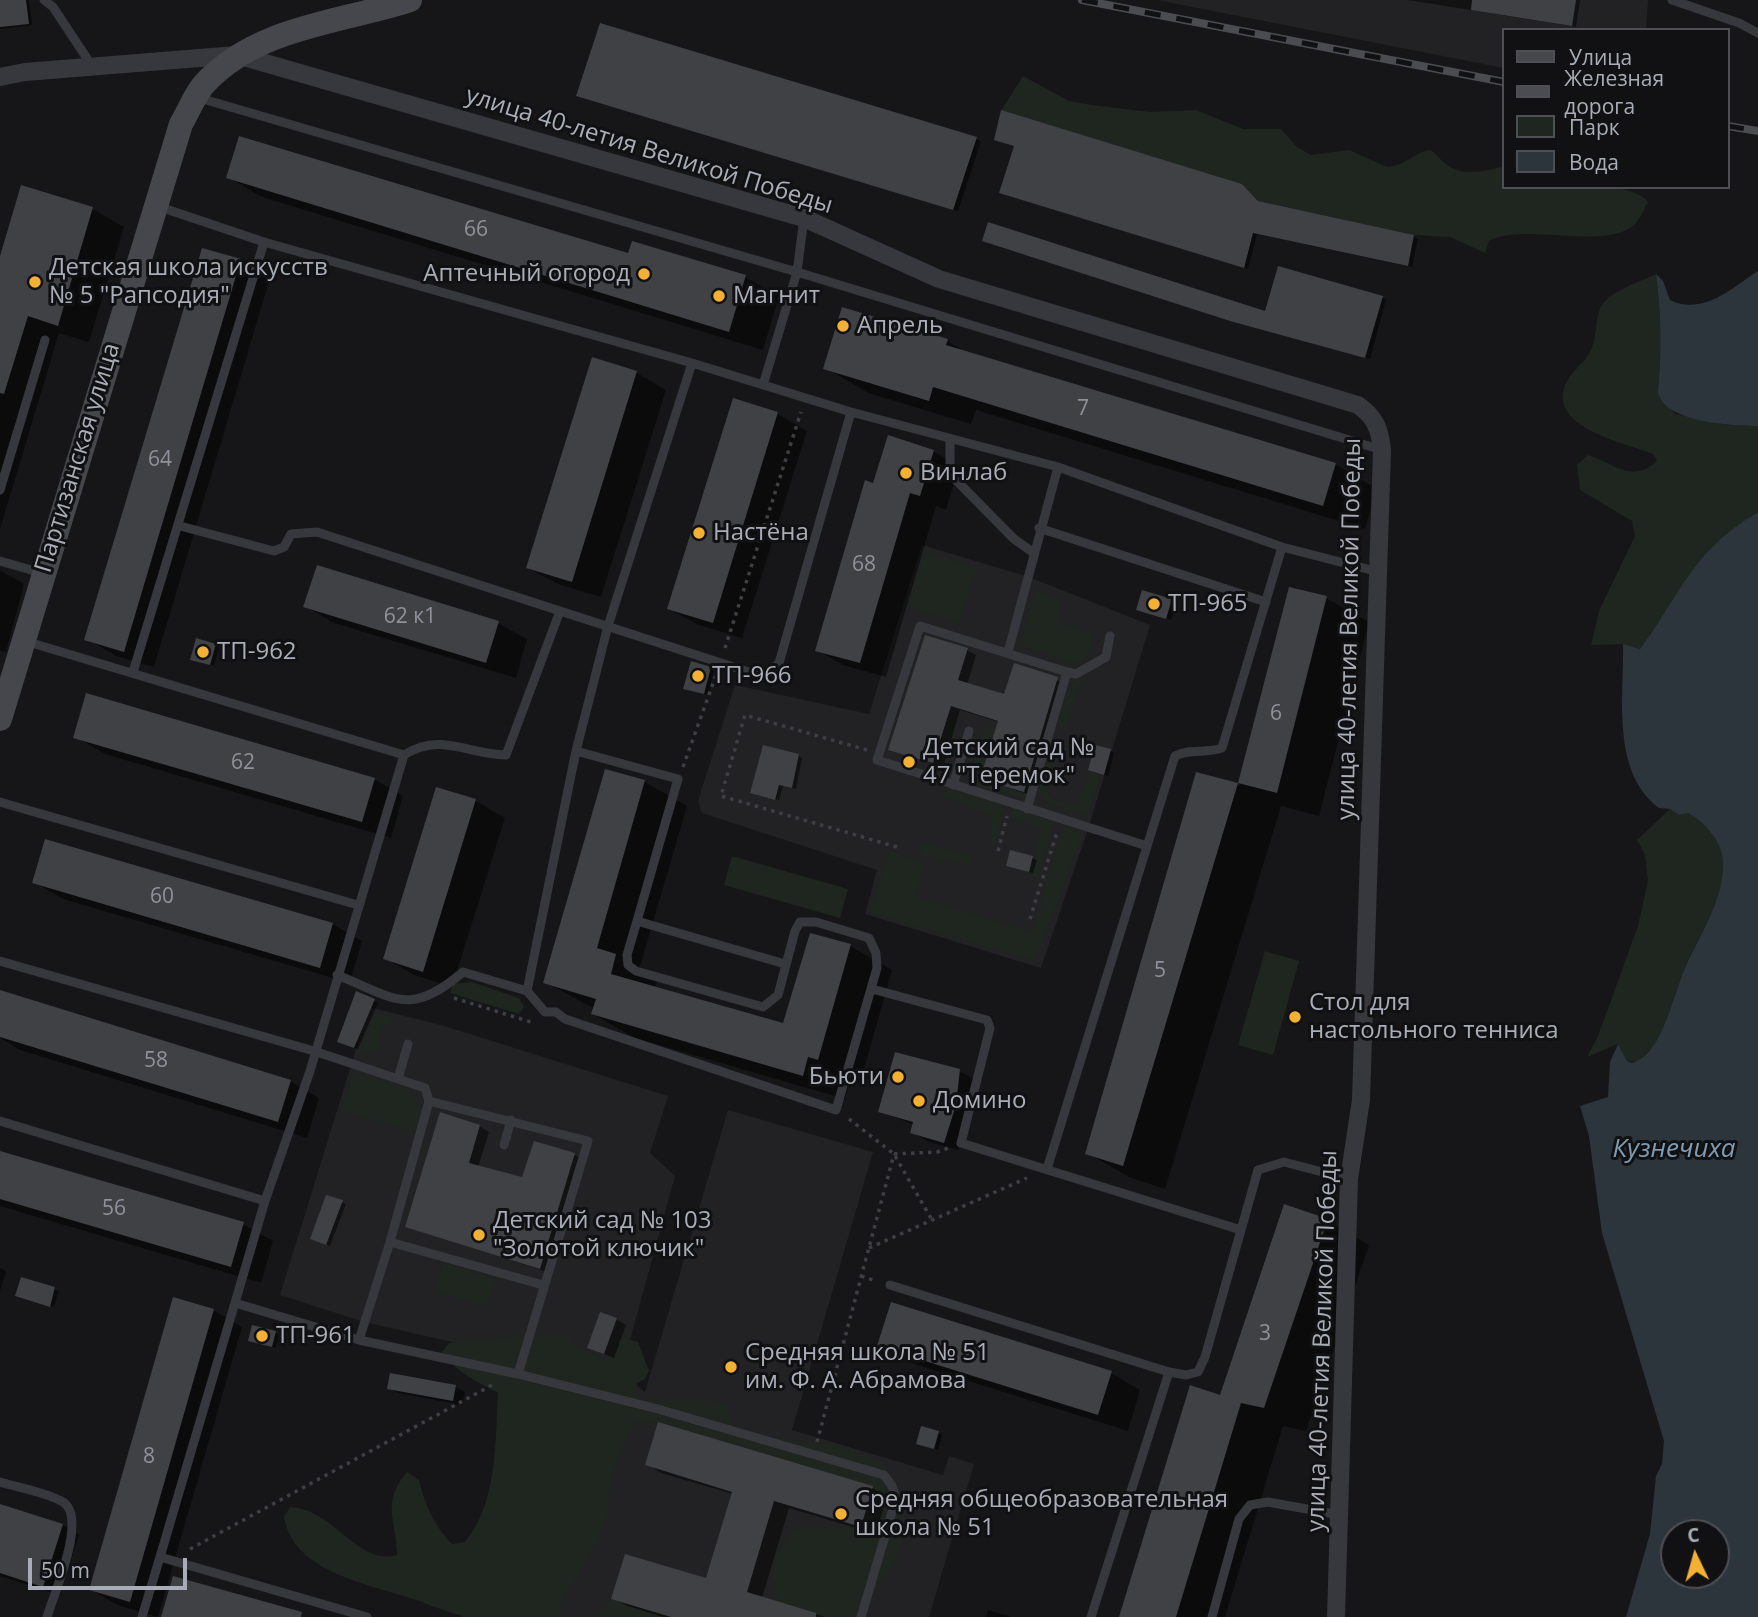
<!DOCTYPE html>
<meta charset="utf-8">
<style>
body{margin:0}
#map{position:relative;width:1758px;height:1617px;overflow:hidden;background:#161618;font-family:"Open Sans",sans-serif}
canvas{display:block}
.legend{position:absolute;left:1502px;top:28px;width:228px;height:161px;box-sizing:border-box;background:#111113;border:2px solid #4d4f55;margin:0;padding:9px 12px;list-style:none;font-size:21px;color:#a8adb8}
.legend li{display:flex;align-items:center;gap:14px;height:35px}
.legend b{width:35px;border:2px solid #4d4f55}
.north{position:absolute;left:1660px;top:1519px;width:70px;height:70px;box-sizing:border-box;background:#111113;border:2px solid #4d4f55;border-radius:50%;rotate:355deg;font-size:19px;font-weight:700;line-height:28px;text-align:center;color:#a8adb8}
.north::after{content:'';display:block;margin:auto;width:24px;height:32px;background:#f2b134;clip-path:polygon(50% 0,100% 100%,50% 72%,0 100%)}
.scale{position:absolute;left:28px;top:1558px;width:159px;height:32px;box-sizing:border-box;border:4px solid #a8adb8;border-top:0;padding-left:9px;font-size:21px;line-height:24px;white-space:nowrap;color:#a8adb8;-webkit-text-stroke:5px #111113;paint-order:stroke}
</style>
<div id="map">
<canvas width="1758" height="1617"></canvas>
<ul class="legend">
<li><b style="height:9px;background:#45474d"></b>Улица</li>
<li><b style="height:9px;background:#4a4c52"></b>Железная дорога</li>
<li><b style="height:19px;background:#1e261f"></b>Парк</li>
<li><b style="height:19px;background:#2c353c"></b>Вода</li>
</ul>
<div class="north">С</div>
<div class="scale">50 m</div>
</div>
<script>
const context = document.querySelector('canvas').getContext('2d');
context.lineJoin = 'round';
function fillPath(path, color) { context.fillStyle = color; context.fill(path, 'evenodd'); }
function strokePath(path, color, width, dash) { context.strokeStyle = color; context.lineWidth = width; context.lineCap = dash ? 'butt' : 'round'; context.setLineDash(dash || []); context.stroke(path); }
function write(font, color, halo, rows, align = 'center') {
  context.font = font + ' "Open Sans",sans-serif'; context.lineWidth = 6; context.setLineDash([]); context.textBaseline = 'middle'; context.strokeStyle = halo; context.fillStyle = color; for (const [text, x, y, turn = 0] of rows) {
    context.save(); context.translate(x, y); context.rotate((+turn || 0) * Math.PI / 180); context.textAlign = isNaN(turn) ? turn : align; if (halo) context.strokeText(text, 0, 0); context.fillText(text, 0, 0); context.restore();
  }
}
const built = new Path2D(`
 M1157 0H1648L1646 30H1504V68Z
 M922 545 1029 577 1150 625 1088 829 1041 968 865 914 877 870 702 813 698 801 735 685 869 714Z
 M369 1007 441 1025 668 1096 650 1153 675 1176 621 1373 645 1392 728 1110 873 1152 792 1430 943 1475 949 1456 974 1464 929 1617H462L540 1362 364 1322 280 1295Z`);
const green = new Path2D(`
 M1023 76 1069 101 1091 105 1150 112 1196 110 1243 129H1281L1297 147 1311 155 1349 150 1387 167C1406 166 1414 152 1430 150 1437 154 1440 160 1447 165 1463 177 1487 171 1504 166V187C1536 187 1630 177 1648 202 1644 209 1640 220 1634 225 1604 251 1524 222 1489 241L1485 253 1450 237 1414 235 1258 201 1242 184 1001 111Z
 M1656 274C1661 313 1662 350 1658 390L1675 414 1727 425 1758 426V512C1694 550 1681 593 1640 649L1623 644 1591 645 1599 611 1635 536 1632 521 1580 490 1577 465 1588 455C1613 463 1632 484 1657 461L1653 454C1626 443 1543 427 1567 381 1573 370 1584 363 1590 352 1597 338 1595 325 1599 311 1605 292 1640 282 1656 274Z
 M925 553 977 568 958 624 908 606Z
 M1035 590 1060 600 1058 622 1093 633 1092 651 1075 664 1020 645Z
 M1082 679 1066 727 1057 725 1067 690 1075 680Z
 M951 719 958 722 939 772 934 770Z
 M984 726 994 728 979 780 1024 794 1044 731H1046L1028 796 1021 798 971 784 968 776Z
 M1050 750 1058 756 1047 794 1058 802 1076 805 1089 773 1101 777 1087 814C1032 802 1034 803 1050 750Z
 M942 787 1005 806 994 847 990 843 992 816 941 796Z
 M1013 808 1054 821 1039 879 1032 875 1040 828 1010 817Z
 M1670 809 1679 815 1688 813C1703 821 1721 840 1723 859 1727 898 1697 936 1684 970 1671 1001 1666 1040 1638 1062L1627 1061 1618 1044 1587 1057 1598 1036 1638 926 1648 880 1645 855 1637 840Z
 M1063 826 1083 833 1035 961 870 913 889 851 924 862 916 897 1032 932Z
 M923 843 969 855 974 862 967 866 920 855Z
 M732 856 848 889 840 918 724 885Z
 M1265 951 1299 961 1273 1055 1238 1045Z
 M472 982 519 998 524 1007 519 1014 450 993 453 984Z
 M373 1014 392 1017 390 1025 383 1024 378 1047 370 1054 360 1053Z
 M354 1071 410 1090 422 1111 412 1132 341 1110Z
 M443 1263 497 1279 487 1307 435 1291Z
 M536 1334 568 1337 579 1349 606 1359 624 1338 638 1342 649 1371 645 1379 637 1383 636 1393 643 1401H716L726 1406 735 1425 743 1431 774 1438 832 1444 870 1457 886 1468 902 1505V1538L896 1560 858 1617H827L784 1609C767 1580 770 1553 796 1529L861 1527 873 1486 658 1422 634 1423 612 1474 607 1516 599 1540 562 1601 559 1617C530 1617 496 1617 468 1617 447 1613 427 1603 407 1597 364 1583 293 1571 284 1517L290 1507C333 1508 358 1567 397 1555 397 1520 380 1504 407 1472L419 1480C426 1506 433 1524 452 1544L465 1542C498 1502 495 1441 498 1393 478 1382 454 1371 442 1352L449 1343 463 1341Z
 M611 1599 671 1617H594Z`);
const water = new Path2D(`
 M1758 271V426C1732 426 1660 422 1658 390 1662 350 1661 313 1656 274L1663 281 1670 300C1703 316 1732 288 1758 271Z
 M1758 512V1617H1626L1650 1534 1656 1476 1662 1464 1664 1441 1602 1233 1589 1136 1580 1106 1608 1097 1610 1062 1618 1044 1627 1061 1632 1063C1662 1056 1674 992 1685 968 1699 935 1724 900 1723 863 1723 843 1705 822 1688 813L1679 815 1670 809 1659 808C1611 772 1624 698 1623 644L1640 649C1682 592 1692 551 1758 512ZM1674 1533H1716V1575H1674Z`);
const shadow = new Path2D(`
 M0 0H29L32 25 0 29Z
 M1408 0H1580L1576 27Z
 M601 25 977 139 981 141 958 211 582 98Z
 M228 177 745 277 779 296 763 350 262 197Z
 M22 188 93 209 124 227 89 342 59 333 0 529V262Z
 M1246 188 1260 203 1414 236 1418 239 1412 267 1257 234 1248 269 1005 195Z
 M203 250 241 261 270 278 154 667 116 656 87 639Z
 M1382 297 1386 300 1370 359 1236 322 1266 313Z
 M947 341 968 353 1335 464 1377 489 1365 529 976 410 971 424 868 393 826 368Z
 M593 359 637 373 666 390 601 597 558 584 528 568Z
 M735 401 778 414 807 431 742 638 699 625 669 609Z
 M933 451 959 466 946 510 936 506 886 677 843 665 817 650 875 485Z
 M0 570 24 584 6 652 0 651Z
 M1290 589 1326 598 1369 622 1319 816 1281 806 1165 1189 1129 1177 1087 1153 1197 774 1240 786Z
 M1172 600 1176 602 1171 620 1142 611Z
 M305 606 498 623 527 639 516 678 334 623Z
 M215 645 219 648 214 666 192 659Z
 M967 650 976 655 967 685 1006 696 1015 665 1067 684 1033 796 982 778 999 722 960 710 943 767 891 749Z
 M710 669 714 671 708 695 689 690Z
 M76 737 374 779 403 796 391 838 105 754Z
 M1110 751 1114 753 1108 776 1095 771Z
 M798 755 802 758 796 789 783 786 779 800 756 795Z
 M606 771 645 782 687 806 639 970 657 980 655 988 785 1026 850 946 892 970 860 1083 850 1080 845 1099 635 1038 593 1014 595 1009 545 982Z
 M437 789 476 801 505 818 452 987 414 975 385 958Z
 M1011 852 1037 860 1033 873 1012 867Z
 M34 882 332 924 362 941 350 983 63 899Z
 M357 993 378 1003 358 1049 343 1044Z
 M0 1004 290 1081 319 1098 307 1138 20 1050 0 1038Z
 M959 1071 974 1079 970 1114 958 1150 927 1141 912 1132 914 1125 880 1111Z
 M479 1126 489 1132 478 1167 523 1179 574 1155 584 1160 550 1273 407 1226Z
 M0 1153 243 1224 273 1241 261 1283 0 1206Z
 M327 1197 346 1204 330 1246 316 1241Z
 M1327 1220 1369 1245 1306 1431 1283 1426 1225 1617H1121L1221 1397Z
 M0 1268 6 1271 0 1291Z
 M22 1279 59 1291 54 1307 21 1298Z
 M213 1310 242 1327 158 1617 120 1606 91 1590Z
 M616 1319 626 1325 614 1358 589 1348Z
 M275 1332 279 1335 276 1348 254 1342Z
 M879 1345 1111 1373 1140 1390 1128 1431 908 1362Z
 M455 1387 465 1392 462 1405 398 1393 389 1388Z
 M659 1424 872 1488 887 1496 876 1534 789 1508 762 1598 825 1617H663L627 1606 613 1598 707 1581 733 1494 661 1473 647 1464Z
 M938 1433 942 1435 938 1450 918 1443Z
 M0 1506 63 1525 79 1535 60 1595 0 1576Z
 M988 1610 1011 1617H986Z`);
const building = new Path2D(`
 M0 0H26L29 24 0 27Z
 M1472 0H1576L1572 26 1471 10Z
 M600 23 977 137 953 210 576 96Z
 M1001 110 1242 184 1258 201 1414 235 1408 266 1253 233 1244 268 999 193 1014 146 994 140Z
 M239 136 628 253 632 241 746 275 729 332 226 178Z
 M21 185 93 207 58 326 28 316 4 394 0 393V256Z
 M988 222 1265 311 1278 266 1383 296 1365 358 1230 321 982 241Z
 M202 248 241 259 124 652 84 640Z
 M842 307 948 339 946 345 1336 463 1323 506 933 387 929 401 823 369Z
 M592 357 637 371 572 582 526 568Z
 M733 398 778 412 713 623 667 609Z
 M888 435 934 450 920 496 910 493 860 663 815 651 865 480 873 483Z
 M317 565 499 621 486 663 303 607Z
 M1289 587 1327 596 1277 793 1238 783Z
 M1142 590 1172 599 1166 619 1136 610Z
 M925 635 968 648 958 680 1004 694 1014 663 1058 677 1024 792 980 779 998 721 951 706 933 763 888 750Z
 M196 638 216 644 210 665 190 660Z
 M691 661 711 667 704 694 683 689Z
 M86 693 375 778 362 822 73 738Z
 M763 745 799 754 792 788 779 785 775 800 750 793Z
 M1095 745 1111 749 1104 775 1088 770Z
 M605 769 645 780 597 948 616 954 611 974 783 1023 810 933 851 944 818 1060 808 1057 803 1076 591 1014 596 999 543 983Z
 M1196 772 1238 783 1123 1166 1085 1154Z
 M436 787 476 799 423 972 383 959Z
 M45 839 333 923 320 968 32 883Z
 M1010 850 1033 856 1029 872 1006 866Z
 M0 990 291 1080 278 1122 0 1037Z
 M356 991 375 999 354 1048 337 1042Z
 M895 1052 960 1069 956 1105 944 1143 910 1133 913 1122 878 1112Z
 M440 1112 480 1125 469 1163 522 1177 534 1141 575 1153 540 1269 405 1227Z
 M0 1151 244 1222 231 1267 0 1199Z
 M326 1195 343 1200 326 1245 310 1239Z
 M1284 1204 1328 1219 1264 1408 1241 1403 1176 1617H1119L1190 1385 1220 1395Z
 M21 1277 55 1287 50 1307 15 1296Z
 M173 1297 214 1309 130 1602 89 1590Z
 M891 1302 1112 1371 1098 1415 877 1346Z
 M600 1312 617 1318 604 1354 587 1348Z
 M252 1325 276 1331 272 1347 248 1341Z
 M390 1373 456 1385 453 1401 387 1389Z
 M658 1422 873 1486 861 1527 774 1501 747 1592 816 1613V1617H671L611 1599 625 1554 706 1578 732 1492 645 1465Z
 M921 1426 939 1431 934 1449 916 1444Z
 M0 1504 63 1524 43 1587 0 1573Z
 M173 1576 302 1612 301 1617H161Z`);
const path = new Path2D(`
 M725 648 801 412
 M867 750 745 715 721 796 897 847
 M683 767 716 675
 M998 851 1007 816
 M1030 919 1057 832
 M454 998 534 1023
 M849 1119 894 1154 932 1220
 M894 1154 937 1152 948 1148
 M869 1248 1027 1178
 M861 1276 876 1281
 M817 1442 894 1154
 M190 1549 494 1384`);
const lane = new Path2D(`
 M44 0 53 7 92 66
 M1672 0 1739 23 1758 33
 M196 97 797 272 1382 450
 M157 206 264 242 692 363 851 412 1058 467 1282 547 1379 572
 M763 385 797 272 804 218
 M950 439V474L1014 539 1034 553
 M0 490 45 340
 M180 526 274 551 284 547 291 534 317 532 560 611
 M1039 528 1266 602
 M0 561 42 573
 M25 641 404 755C441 732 466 754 506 755L560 611 752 673 766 674 779 663 851 412
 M1008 652 1058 467
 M133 672 264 242
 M1067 672 1076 674 1106 657 1110 636
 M576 751 608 626 692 363
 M953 785 969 731
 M0 802 358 905
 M1027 809 1067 672 920 626 877 760 1147 846
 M0 961 314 1051 425 1088 429 1101 390 1242 543 1285
 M337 975C395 998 409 1018 463 972L527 991 545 1012H556L565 1019 836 1110 877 968 876 953 869 938 816 922H800L795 931 778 995 763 1007 636 971 628 965 627 955 637 921 785 964
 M872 989 987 1020 990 1028 961 1143 1241 1230 1258 1170 1284 1162 1349 1179
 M527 991 576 751 678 779 637 921
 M398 1079 408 1044
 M429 1101 588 1141 518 1374
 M0 1121 265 1201 310 1071 404 755
 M504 1145 511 1120
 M1047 1169 1175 756C1191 748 1205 754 1222 748L1282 547
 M890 1285 1169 1372
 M235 1303 359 1340 518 1374 658 1409 884 1475 892 1486 896 1499 861 1617
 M359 1340 390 1242
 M0 1482C17 1487 49 1493 63 1502 88 1518 54 1593 47 1617
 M160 1557 265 1201
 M142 1617 160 1557 367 1617
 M1091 1617 1169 1372 1186 1375 1198 1372 1205 1357 1241 1230
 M1212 1617 1239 1519 1250 1505 1268 1502 1340 1515`);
const street = new Path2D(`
 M0 77 25 72 237 55 804 218 939 279 1358 405C1375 417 1380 429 1382 450L1361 1100 1349 1179 1336 1617`);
const secondary = new Path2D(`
 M0 719 181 124C189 111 195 93 206 82 260 26 339 23 410 0`);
const rail = new Path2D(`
 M1082 0 1504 82
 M1728 126 1758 131`);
const markers = [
 [644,274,7,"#f2b134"],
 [35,282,7,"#f2b134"],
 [719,296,7,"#f2b134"],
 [843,326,7,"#f2b134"],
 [906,473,7,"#f2b134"],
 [699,533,7,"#f2b134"],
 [1154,604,7,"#f2b134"],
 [203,652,7,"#f2b134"],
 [698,676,7,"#f2b134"],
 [909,762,7,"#f2b134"],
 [1295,1017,7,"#f2b134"],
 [898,1077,7,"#f2b134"],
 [919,1101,7,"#f2b134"],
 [479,1235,7,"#f2b134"],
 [262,1336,7,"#f2b134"],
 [731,1367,7,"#f2b134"],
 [841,1514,7,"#f2b134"]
];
const numberNames = [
 ["66",476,230],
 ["7",1083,409],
 ["64",160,460],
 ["68",864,565],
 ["62 к1",410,617],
 ["6",1276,714],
 ["62",243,763],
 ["60",162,897],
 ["5",1160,971],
 ["58",156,1061],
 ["56",114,1209],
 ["3",1265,1334],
 ["8",149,1457]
];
const streetNames = [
 ["улица 40-летия Великой Победы",649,151,17],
 ["Партизанская улица",78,458,-73],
 ["улица 40-летия Великой Победы",1350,629,-89],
 ["улица 40-летия Великой Победы",1323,1341,-88]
];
const poiNames = [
 ["Детская школа искусств",49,268],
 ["№ 5 \"Рапсодия\"",49,296],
 ["Аптечный огород",630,274,"right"],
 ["Магнит",733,296],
 ["Апрель",857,326],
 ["Винлаб",920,473],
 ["Настёна",713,533],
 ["ТП-965",1168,604],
 ["ТП-962",217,652],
 ["ТП-966",712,676],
 ["Детский сад №",923,748],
 ["47 \"Теремок\"",923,776],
 ["Стол для",1309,1003],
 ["настольного тенниса",1309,1031],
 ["Бьюти",884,1077,"right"],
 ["Домино",933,1101],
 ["Детский сад № 103",493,1221],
 ["\"Золотой ключик\"",493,1249],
 ["ТП-961",276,1336],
 ["Средняя школа № 51",745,1353],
 ["им. Ф. А. Абрамова",745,1381],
 ["Средняя общеобразовательная",855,1500],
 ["школа № 51",855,1528]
];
const waterNames = [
 ["Кузнечиха",1674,1150]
];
fillPath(built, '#222225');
fillPath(green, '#1e261f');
fillPath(water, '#2c353c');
fillPath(shadow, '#0007');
fillPath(building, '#404145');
strokePath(path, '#3d3f44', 3.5, [3.5, 5]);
strokePath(lane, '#37383d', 9);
strokePath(street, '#37383d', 18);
strokePath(secondary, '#45474d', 24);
strokePath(rail, '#4a4c52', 8);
strokePath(rail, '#111113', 5, [16]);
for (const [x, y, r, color] of markers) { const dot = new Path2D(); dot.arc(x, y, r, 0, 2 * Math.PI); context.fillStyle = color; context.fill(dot); strokePath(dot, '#111113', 2.5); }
write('21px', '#8e929b', null, numberNames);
write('24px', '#a8adb8', '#111113', streetNames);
write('24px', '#a8adb8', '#111113', poiNames, 'left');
write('italic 26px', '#7f9bb3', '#111113', waterNames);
</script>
